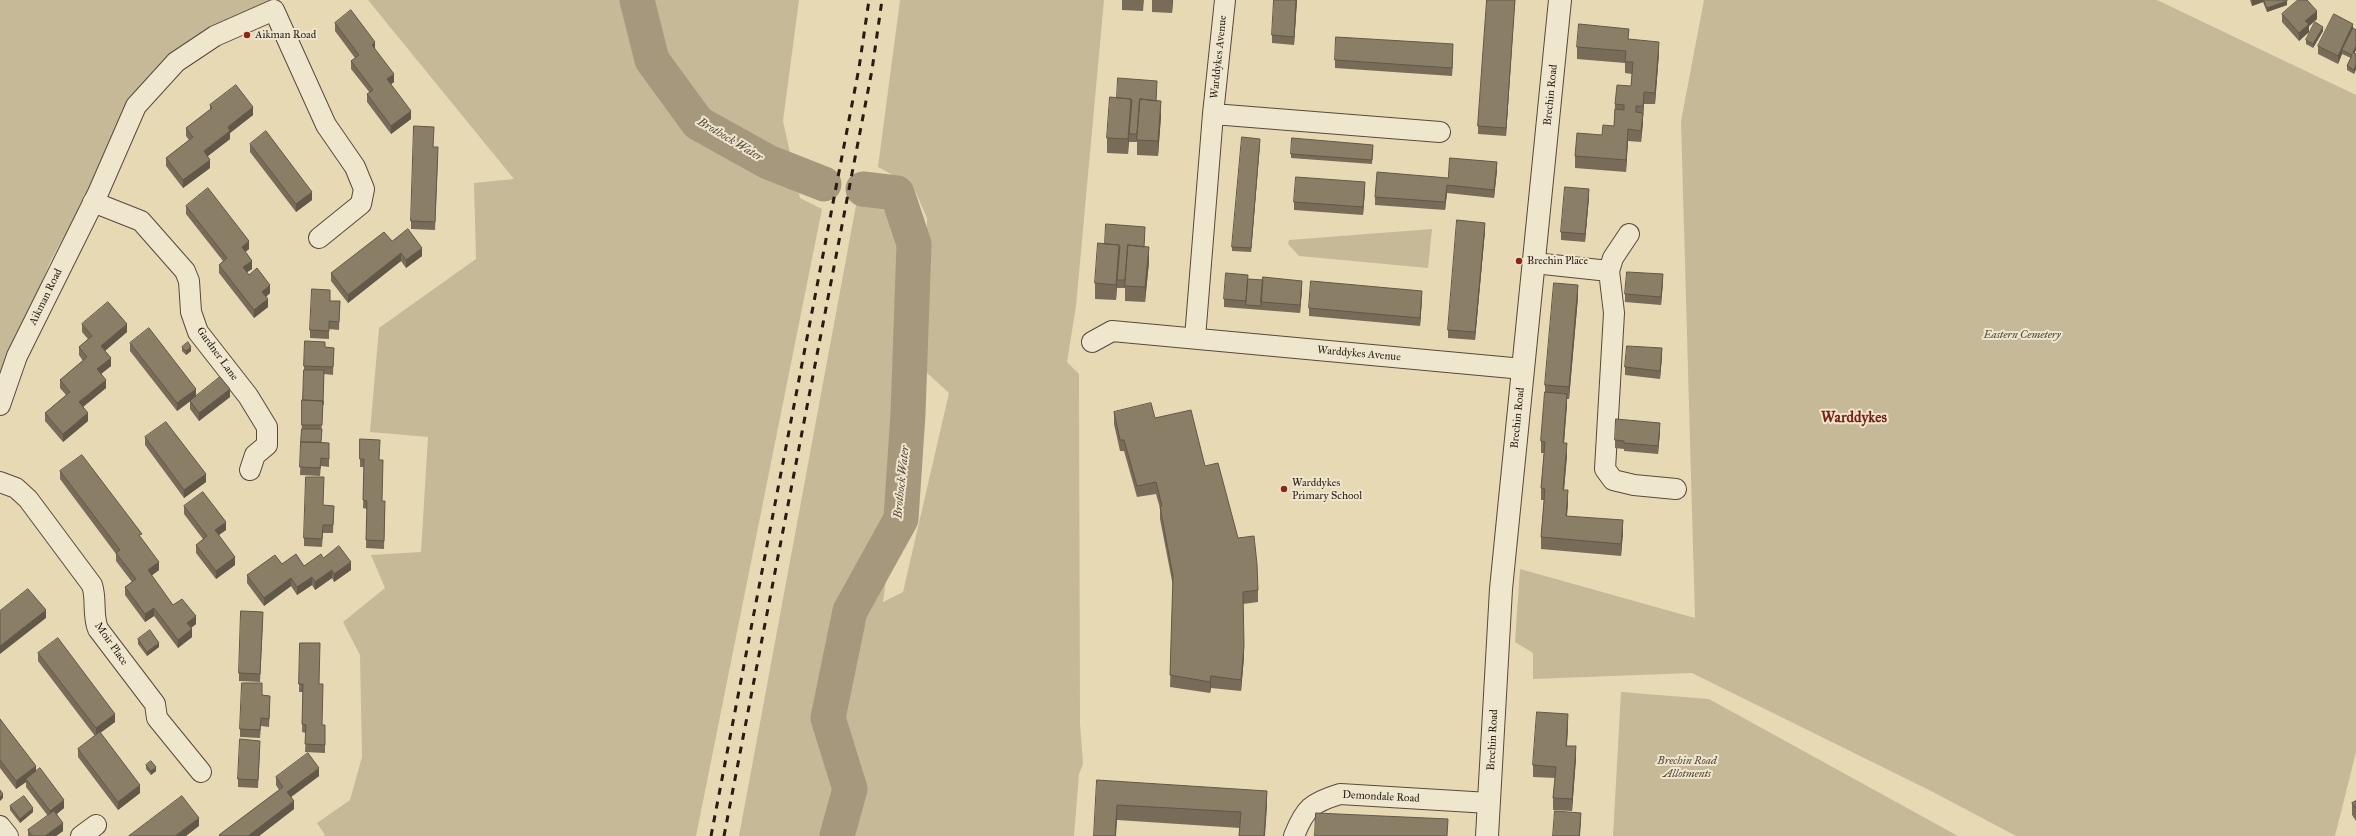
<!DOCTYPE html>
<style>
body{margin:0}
canvas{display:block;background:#e7d9b3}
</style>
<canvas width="2356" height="836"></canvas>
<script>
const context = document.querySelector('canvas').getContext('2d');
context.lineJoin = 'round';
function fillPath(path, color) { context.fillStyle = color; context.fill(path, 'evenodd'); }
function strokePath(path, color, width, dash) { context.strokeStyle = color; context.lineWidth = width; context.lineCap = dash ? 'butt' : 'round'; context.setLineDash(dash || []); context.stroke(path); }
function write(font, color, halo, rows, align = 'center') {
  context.font = font + ' "IM FELL Great Primer",serif'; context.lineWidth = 4; context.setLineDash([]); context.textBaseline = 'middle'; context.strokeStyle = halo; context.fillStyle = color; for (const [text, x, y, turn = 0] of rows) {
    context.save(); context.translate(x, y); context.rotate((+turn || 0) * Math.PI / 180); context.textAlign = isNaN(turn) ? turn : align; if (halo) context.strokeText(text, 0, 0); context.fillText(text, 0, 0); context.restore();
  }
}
const green = new Path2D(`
 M0 0H277L221 28 149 83 50 262 0 384Z
 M368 0H799L783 121 800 198 822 209 696 836H323L325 835 317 823 350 800 362 757 360 655 343 622 385 588 371 555 421 552 428 437 370 432 379 328 476 259 474 183 514 179Z
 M900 0H1104L1076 306 1067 362 1079 374 1080 724 1083 764 1079 774 1074 836H739L857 200 891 203 906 249 895 515 883 602 903 592 949 393 926 372 927 218 913 186 878 167Z
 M1704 0H2157L2356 95V752L2335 836H2016L1933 792 1692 673 1533 679V653L1515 642 1520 569 1695 618 1681 121Z
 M1432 229 1428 268 1299 256 1288 244 1289 240Z
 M1621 692 1709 699 1958 836H1613Z`);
const river = new Path2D(`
 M637 0 652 60 698 123 768 162 824 184
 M837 836 850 789 828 718 850 611 901 519 908 414 914 244 897 193 863 189`);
const minor = new Path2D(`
 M1213 114 1440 132
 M93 202 141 221 185 271 189 281 191 312 198 332 248 396 267 427V445L255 455 250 470
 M1629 234 1613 258 1609 271 1614 313 1605 469 1613 480 1634 485 1676 489
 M1534 263 1609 271
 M1195 338 1213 114 1225 0
 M1092 342 1112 331 1523 369
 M0 405 17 356 98 193 136 106 176 62 215 36 274 10 326 125 355 167 364 189 361 204 319 238
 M0 482 16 488 28 499 92 585C97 600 92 614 98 629L155 704 157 718 201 772
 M0 826 8 836
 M81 836 96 825
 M1294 836C1305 808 1311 803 1340 794L1489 803`);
const tertiary = new Path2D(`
 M1487 836 1501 589 1560 0`);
const rail = new Path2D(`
 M711 836 859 68 869 0
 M724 836 872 70 882 0`);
const wall = new Path2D(`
 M1122 0H1144L1143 11 1122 10Z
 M1152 0H1173L1172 13 1152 12Z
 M1297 0 1294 45 1272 43V35Z
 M1487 0H1515L1506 136 1478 134V126Z
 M2250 0H2287V5L2267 12 2263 2 2252 6Z
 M2282 14 2317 19 2309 26V32L2299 41 2282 22Z
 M335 23 375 50 394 82 391 84 411 119 391 134 367 102V94L370 93 351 69V61L355 58 335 31Z
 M2353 29 2356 30V50L2354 53 2356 54V69L2354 74 2347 70V66L2351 58 2342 54 2338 64 2318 54V46Z
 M2323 31 2313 48 2306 44V40Z
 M1629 39 1659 53 1655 104H1644L1641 142 1628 141 1626 172 1575 168V156L1602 135 1614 126 1615 104 1631 86 1632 74 1625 73V63L1577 59V47Z
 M1453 52 1452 76 1335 68V60Z
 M1157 89 1156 101 1161 116 1158 156 1137 155V142H1129L1128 154 1107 153V138L1117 98Z
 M210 105 253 115 230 133V139L208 156 210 168 183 188 166 166V158L189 140 186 136V128L210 110Z
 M1260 143 1251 252 1232 251V247Z
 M250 144 312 200 296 212 250 152Z
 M433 147 438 155 435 230 411 229V221Z
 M1373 149 1372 164 1291 158V154Z
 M1497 170 1494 198 1447 193 1445 210 1375 205V197L1448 178Z
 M1365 190 1363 215 1294 210V202Z
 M1589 197 1585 242 1561 240V232Z
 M186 206 249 249 245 252 252 269 247 272 249 275 270 293 266 297 268 307 254 318 219 273V265L223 261 186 214Z
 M1485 231 1475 340 1448 338V330Z
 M1145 235 1144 247 1149 262 1145 302 1125 301V288H1117L1116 300 1095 299V283L1105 244Z
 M392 241 422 256 406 268 401 261 348 303 331 281V273Z
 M1248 279 1302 289 1300 313 1224 307V299Z
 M1663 282 1661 305 1625 302V294Z
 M1578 297 1569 399H1567L1564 443 1567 455 1564 490 1568 502 1567 516 1623 532 1621 556 1541 549V537L1544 500H1541V488L1544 453H1541V441L1545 392V385Z
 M1422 299 1420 326 1309 316V308Z
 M330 301H340L339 330 329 329V339L310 338V330Z
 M82 324 127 332 105 351 111 366 101 374 106 388 83 407 88 421 63 442 45 421V413L66 395 60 388V380L83 361 79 355V347L88 339 82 332Z
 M305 341 325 347 334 348 333 375 324 374 321 442 329 443V467L321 466 320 476 300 475Z
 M130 343 196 396 230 397 199 421 190 409V401L177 411 130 351Z
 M182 347 191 351 186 355 182 351Z
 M1662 356 1660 379 1625 375V367Z
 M1114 412 1155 418 1205 466 1238 538 1258 590V602L1243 604 1244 657 1241 691 1211 688 1210 693 1170 687 1173 586 1160 519V508L1156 494 1137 497 1124 451H1120L1114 424Z
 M1660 431 1658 454 1624 451V449L1615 448V440Z
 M145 437 206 482 184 498 145 445Z
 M360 459 379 460 382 501 385 509 384 549 366 548 367 509 363 508 364 467H360Z
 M60 471 142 539 159 570 151 576 173 605 196 624 191 628 192 637 178 648 154 616 145 622 125 595V587L132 582 116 561V554L60 479Z
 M323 505 334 506 333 533H323L322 547 304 546V538Z
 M184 506 226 530 218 535 235 565 216 579 196 553V545L203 539 184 514Z
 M323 558 351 570 334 582 332 578 315 590 312 585 297 595 291 586 264 606 247 583V575L282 564 304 566Z
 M263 620 260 682 239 681V673Z
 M138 639 159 647 147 656 138 644Z
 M300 643 319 684 322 725H325V753L305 752 306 733 302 732 303 692H299Z
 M38 653 115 722 100 733 140 793 118 810 78 757V749L95 736 38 661Z
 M262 695 270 704 269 727 261 726 260 738 240 737V729Z
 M0 719 36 772 64 808 57 814 63 831 56 836H28V830L48 816 26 787V782L16 789 0 768Z
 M1568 726 1567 746 1576 758 1572 811 1553 810V798L1555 778 1533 777V765Z
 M260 749 258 788 238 787V779Z
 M146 765 156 771 151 775 146 769Z
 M319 776 291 797 294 809 259 836H219V835L279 790 276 785V777Z
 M1097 780 1267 806 1240 828 1117 820Z
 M2356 801V821L2352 815V803Z
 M10 806 33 812 20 823 10 810Z`);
const shadedWall = new Path2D(`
 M1172 0H1173L1172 13Z
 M1296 0H1297L1294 45V37Z
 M1515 0 1506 136V128Z
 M2252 0H2263V2L2252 6Z
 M2287 1V5L2267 12V8Z
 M2317 11V19L2309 26V32L2299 41V33L2305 21Z
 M2353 24V32L2342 50V54L2338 64V56Z
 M2323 27V31L2313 48V44Z
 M375 42V50L372 45Z
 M1659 42V53L1655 104V93Z
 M1453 44V52L1452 76V68Z
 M2356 46V50L2353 57V53Z
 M2356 65V69L2354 74V70Z
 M394 74V82L387 87V79Z
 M1644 92V104L1643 118V106Z
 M1131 99 1129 134 1128 154V139Z
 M1161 101V116L1158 156V141Z
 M253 107V115L230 133V139L204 159V151L228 127Z
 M411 111V119L391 134V126Z
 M1643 113V124L1641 142V131Z
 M1628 129V141L1626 172V160Z
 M1260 139V143L1251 252V248Z
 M210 160V168L183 188V180Z
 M1497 162V170L1494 198V190Z
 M1365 182V190L1363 215V207Z
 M1447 185V193L1445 210V202Z
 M1589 189V197L1585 242V234Z
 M312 192V200L296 212V204Z
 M1485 223V231L1475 340V332Z
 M249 241V249L242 255V247Z
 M1119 245 1117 280 1116 300V285Z
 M1149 247V262L1145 302V287Z
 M422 248V256L406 268V260Z
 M401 253V261L348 303V295Z
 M252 261V269L243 275V267Z
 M1663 274V282L1661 305V297Z
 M1302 281V289L1300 313V305Z
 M270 285V293L262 300V292Z
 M1578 285V297L1569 399V387Z
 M1422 291V299L1420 326V318Z
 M268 299V307L254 318V310Z
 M127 324V332L101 354V346Z
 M191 347V351L186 355V351Z
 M1662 348V356L1660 379V371Z
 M111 358V366L97 377V369Z
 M106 380V388L79 410V402Z
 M196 389V397L177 411V403Z
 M230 389V397L199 421V413Z
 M1567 394V406L1563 455V443Z
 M88 413V421L63 442V434Z
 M1660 423V431L1658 454V446Z
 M1567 443V455L1563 501V490Z
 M206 474V482L184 498V490Z
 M1568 490V502L1566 527V516Z
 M1623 520V532L1621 556V544Z
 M226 522V530L215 538V530Z
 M235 557V565L216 579V571Z
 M159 562V570L148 578V570Z
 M351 562V570L334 582V574Z
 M332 570V578L315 590V582Z
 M312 577V585L297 595V587Z
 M291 578V586L264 606V598Z
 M154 608V616L145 622V614Z
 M46 610V618L0 654V646Z
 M196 616V624L187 631V623Z
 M192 629V637L178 648V640Z
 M159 643V647L147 656V652Z
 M1244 646V657L1241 691V680Z
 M1211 676V688L1210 693V682Z
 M115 714V722L96 736V728Z
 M1568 714V726L1566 757V746Z
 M1576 746V758L1572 811V799Z
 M36 766V774L26 779V782L16 789V781Z
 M156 767V771L151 775V771Z
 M319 768V776L287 800V792Z
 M140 785V793L118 810V802Z
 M1267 791V806L1265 836H1264Z
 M3 794V798L0 801V797Z
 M64 800V808L50 819V811Z
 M294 801V809L259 836H248Z
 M1117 805V820L1116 836H1115Z
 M33 808V812L20 823V819Z
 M1581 813V821L1580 836H1579Z
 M199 818V826L186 836H175Z
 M63 823V831L56 836H45Z`);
const building = new Path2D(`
 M1274 0H1296L1294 37 1272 35Z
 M1487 0H1515L1506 128 1478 126Z
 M2264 0H2287V1L2267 8Z
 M2298 0H2307L2317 11 2305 21 2309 24 2299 33 2282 14Z
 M351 10 375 42 372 45 394 74 387 79 411 111 391 126 367 94 373 90 351 61 359 55 335 23Z
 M2334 14 2353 24 2338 56 2318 46Z
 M2315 22 2323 27 2313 44 2306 40Z
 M1579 24 1629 29 1628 39 1659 42 1655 93 1644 92 1643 106H1636V112L1643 113 1641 131 1628 129 1626 160 1575 156 1577 133 1602 135 1603 125 1614 126 1615 109 1624 110V105L1615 104 1617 85 1631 86 1633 62H1625L1626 51 1577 47Z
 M2353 28 2356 30V46L2353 53 2356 54V65L2354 70 2347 66 2352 55 2342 50Z
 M1336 37 1453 44 1452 68 1335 60Z
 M1118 78 1157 81 1156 101 1140 99 1137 134H1129L1132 100 1131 99 1117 98Z
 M236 85 253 107 228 127 230 131 204 151 210 160 183 180 166 158 193 137 186 128 212 108 210 105Z
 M1110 97 1131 99 1128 139 1107 138Z
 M1140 99 1161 101 1158 141 1137 140Z
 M414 126 434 127 433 147H438L435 222 411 221Z
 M266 131 312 192 296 204 250 144Z
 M1242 137 1260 139 1251 248 1232 247Z
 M1292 138 1373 145 1372 160 1291 154Z
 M1450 158 1497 162 1494 190 1447 185 1445 202 1375 197 1377 172 1448 178Z
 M1296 177 1365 182 1363 207 1294 202Z
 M1565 187 1589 189 1585 234 1561 232Z
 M208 188 249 241 242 247 252 261 243 267 249 275 257 268 270 285 262 292 268 299 254 310 219 265 227 258 186 206Z
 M1457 220 1485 223 1475 332 1448 330Z
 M1106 224 1145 227 1144 247 1128 245 1125 280H1117L1120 246 1119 245 1105 244Z
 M408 229 422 248 406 260 401 253 348 295 331 273 384 232 392 241Z
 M1098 243 1119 245 1116 285 1095 283Z
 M1128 245 1149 247 1145 287 1125 286Z
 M1627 272 1663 274 1661 297 1625 294Z
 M1226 273 1248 275 1246 301 1224 299Z
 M1263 277 1302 281 1300 305 1261 302Z
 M1248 279 1263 280 1261 306 1246 305Z
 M1311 281 1422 291 1420 318 1309 308Z
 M1554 283 1578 285 1569 387 1545 385Z
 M312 289 330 290V301H340L339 322 329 321V331L310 330Z
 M108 302 127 324 101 346 111 358 97 369 106 380 79 402 88 413 63 434 45 413 70 392 60 380 87 357 79 347 92 336 82 324Z
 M149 328 196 389 177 403 130 343Z
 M305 341 325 342V347L334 348 333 367 304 366Z
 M188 342 191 347 186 351 182 347Z
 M1627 346 1662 348 1660 371 1625 367Z
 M304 370H324L323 405V401L303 400Z
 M220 377 230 389 199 413 190 401Z
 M1545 392 1567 394 1563 443H1567L1563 490H1568L1566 516 1623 520 1621 544 1541 537 1545 489 1541 488 1545 442 1541 441Z
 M302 400 323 401 322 425H302Z
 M1151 403 1155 418 1191 410 1205 466 1218 463 1238 538 1254 536 1257 564 1258 590 1243 592 1244 646 1241 680 1211 676 1210 682 1170 675 1173 576 1160 507 1162 506 1156 482 1137 486 1124 440H1120L1114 412Z
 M1616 419 1660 423 1658 446 1624 443V441L1615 440Z
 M166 422 206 474 184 490 145 437Z
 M302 429H322L321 442H301Z
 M360 439 380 440 379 460H383L382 501H385L384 541 366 540 367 501 363 500 364 459H360Z
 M301 442 329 443V459L321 458 320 468 300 467Z
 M82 455 142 534 139 535 159 562 148 570 173 605 182 599 196 616 187 623 192 629 178 640 154 608 145 614 125 587 136 579 116 553 120 550 60 471Z
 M306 477H324L323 505 334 506 333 525H323L322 539 304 538Z
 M203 492 226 522 215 530 235 557 216 571 196 545 207 536 184 506Z
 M339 546 351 562 334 574 332 570 315 582 312 577 297 587 291 578 264 598 247 575 275 555 282 564 296 554 304 566 321 554 323 558Z
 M28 589 46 610 0 646V611Z
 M241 611 263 612 260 674 239 673Z
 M150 630 159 643 147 652 138 639Z
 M58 638 115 714 96 728 38 653Z
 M300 643H320L319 684H323L322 725H325V745L305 744 306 725 302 724 303 684H299Z
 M242 683H262V695L270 696 269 719 261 718 260 730 240 729Z
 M1537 712 1568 714 1566 746H1576L1572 799 1553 798 1556 767 1533 765Z
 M0 719 36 766 16 781 0 760Z
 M100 732 140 785 118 802 78 749Z
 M240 739 260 741 258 780 238 779Z
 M308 753 319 768 287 792 294 801 248 836H220L219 835 283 787 276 777Z
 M151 761 156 767 151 771 146 765Z
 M40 768 64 800 50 811 26 779Z
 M1097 780 1267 791 1264 836H1239L1241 812 1117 805 1115 836H1094Z
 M0 790 3 794 0 797Z
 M24 796 33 808 20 819 10 806Z
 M182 796 199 818 175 836H129Z
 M2356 801V809L2352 803Z
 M54 811 63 823 45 836H32L28 830Z
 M1555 811 1581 813 1579 836H1553Z
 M1316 813 1448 819 1447 836H1315Z`);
const markers = [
 [247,35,4,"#8f2418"],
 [1519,261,4,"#8f2418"],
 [1284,489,4,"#8f2418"]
];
const poiNames = [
 ["Aikman Road",255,35],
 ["Brechin Place",1527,261],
 ["Warddykes",1292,483],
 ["Primary School",1292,496]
];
const streetNames = [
 ["Warddykes Avenue",1219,57,-84],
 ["Brechin Road",1551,95,-84],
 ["Aikman Road",46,297,-64],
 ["Gardner Lane",217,354,54],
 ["Warddykes Avenue",1359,354,5],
 ["Brechin Road",1518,418,-84],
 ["Moir Place",111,644,55],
 ["Brechin Road",1493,740,-87],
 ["Demondale Road",1381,797,3]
];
const parkNames = [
 ["Eastern Cemetery",2022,335],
 ["Brechin Road",1687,761],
 ["Allotments",1687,774]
];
const waterNames = [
 ["Brothock Water",730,140,31],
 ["Brothock Water",902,482,-84]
];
const districtNames = [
 ["Warddykes",1854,418]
];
fillPath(green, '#c6b998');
strokePath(river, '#a6987d', 35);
strokePath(minor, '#574a3c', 22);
strokePath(tertiary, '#574a3c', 24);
strokePath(minor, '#efe6ce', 20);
strokePath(tertiary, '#efe6ce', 22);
strokePath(rail, '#271b14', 3, [7, 7]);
fillPath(wall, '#786c59');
fillPath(shadedWall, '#615848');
fillPath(building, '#8b7e67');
strokePath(building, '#615848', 1);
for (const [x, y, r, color] of markers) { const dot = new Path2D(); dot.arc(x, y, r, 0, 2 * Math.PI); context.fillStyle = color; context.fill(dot); strokePath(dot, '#efe6ce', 1.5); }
write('11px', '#271b14', '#efe6ce', poiNames, 'left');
write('11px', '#271b14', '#efe6ce', streetNames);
write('italic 11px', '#574a3c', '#efe6ce', parkNames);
write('italic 12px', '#5a4d3e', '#efe6ce', waterNames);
write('bold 15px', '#7a1f14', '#efe6ce', districtNames);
</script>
